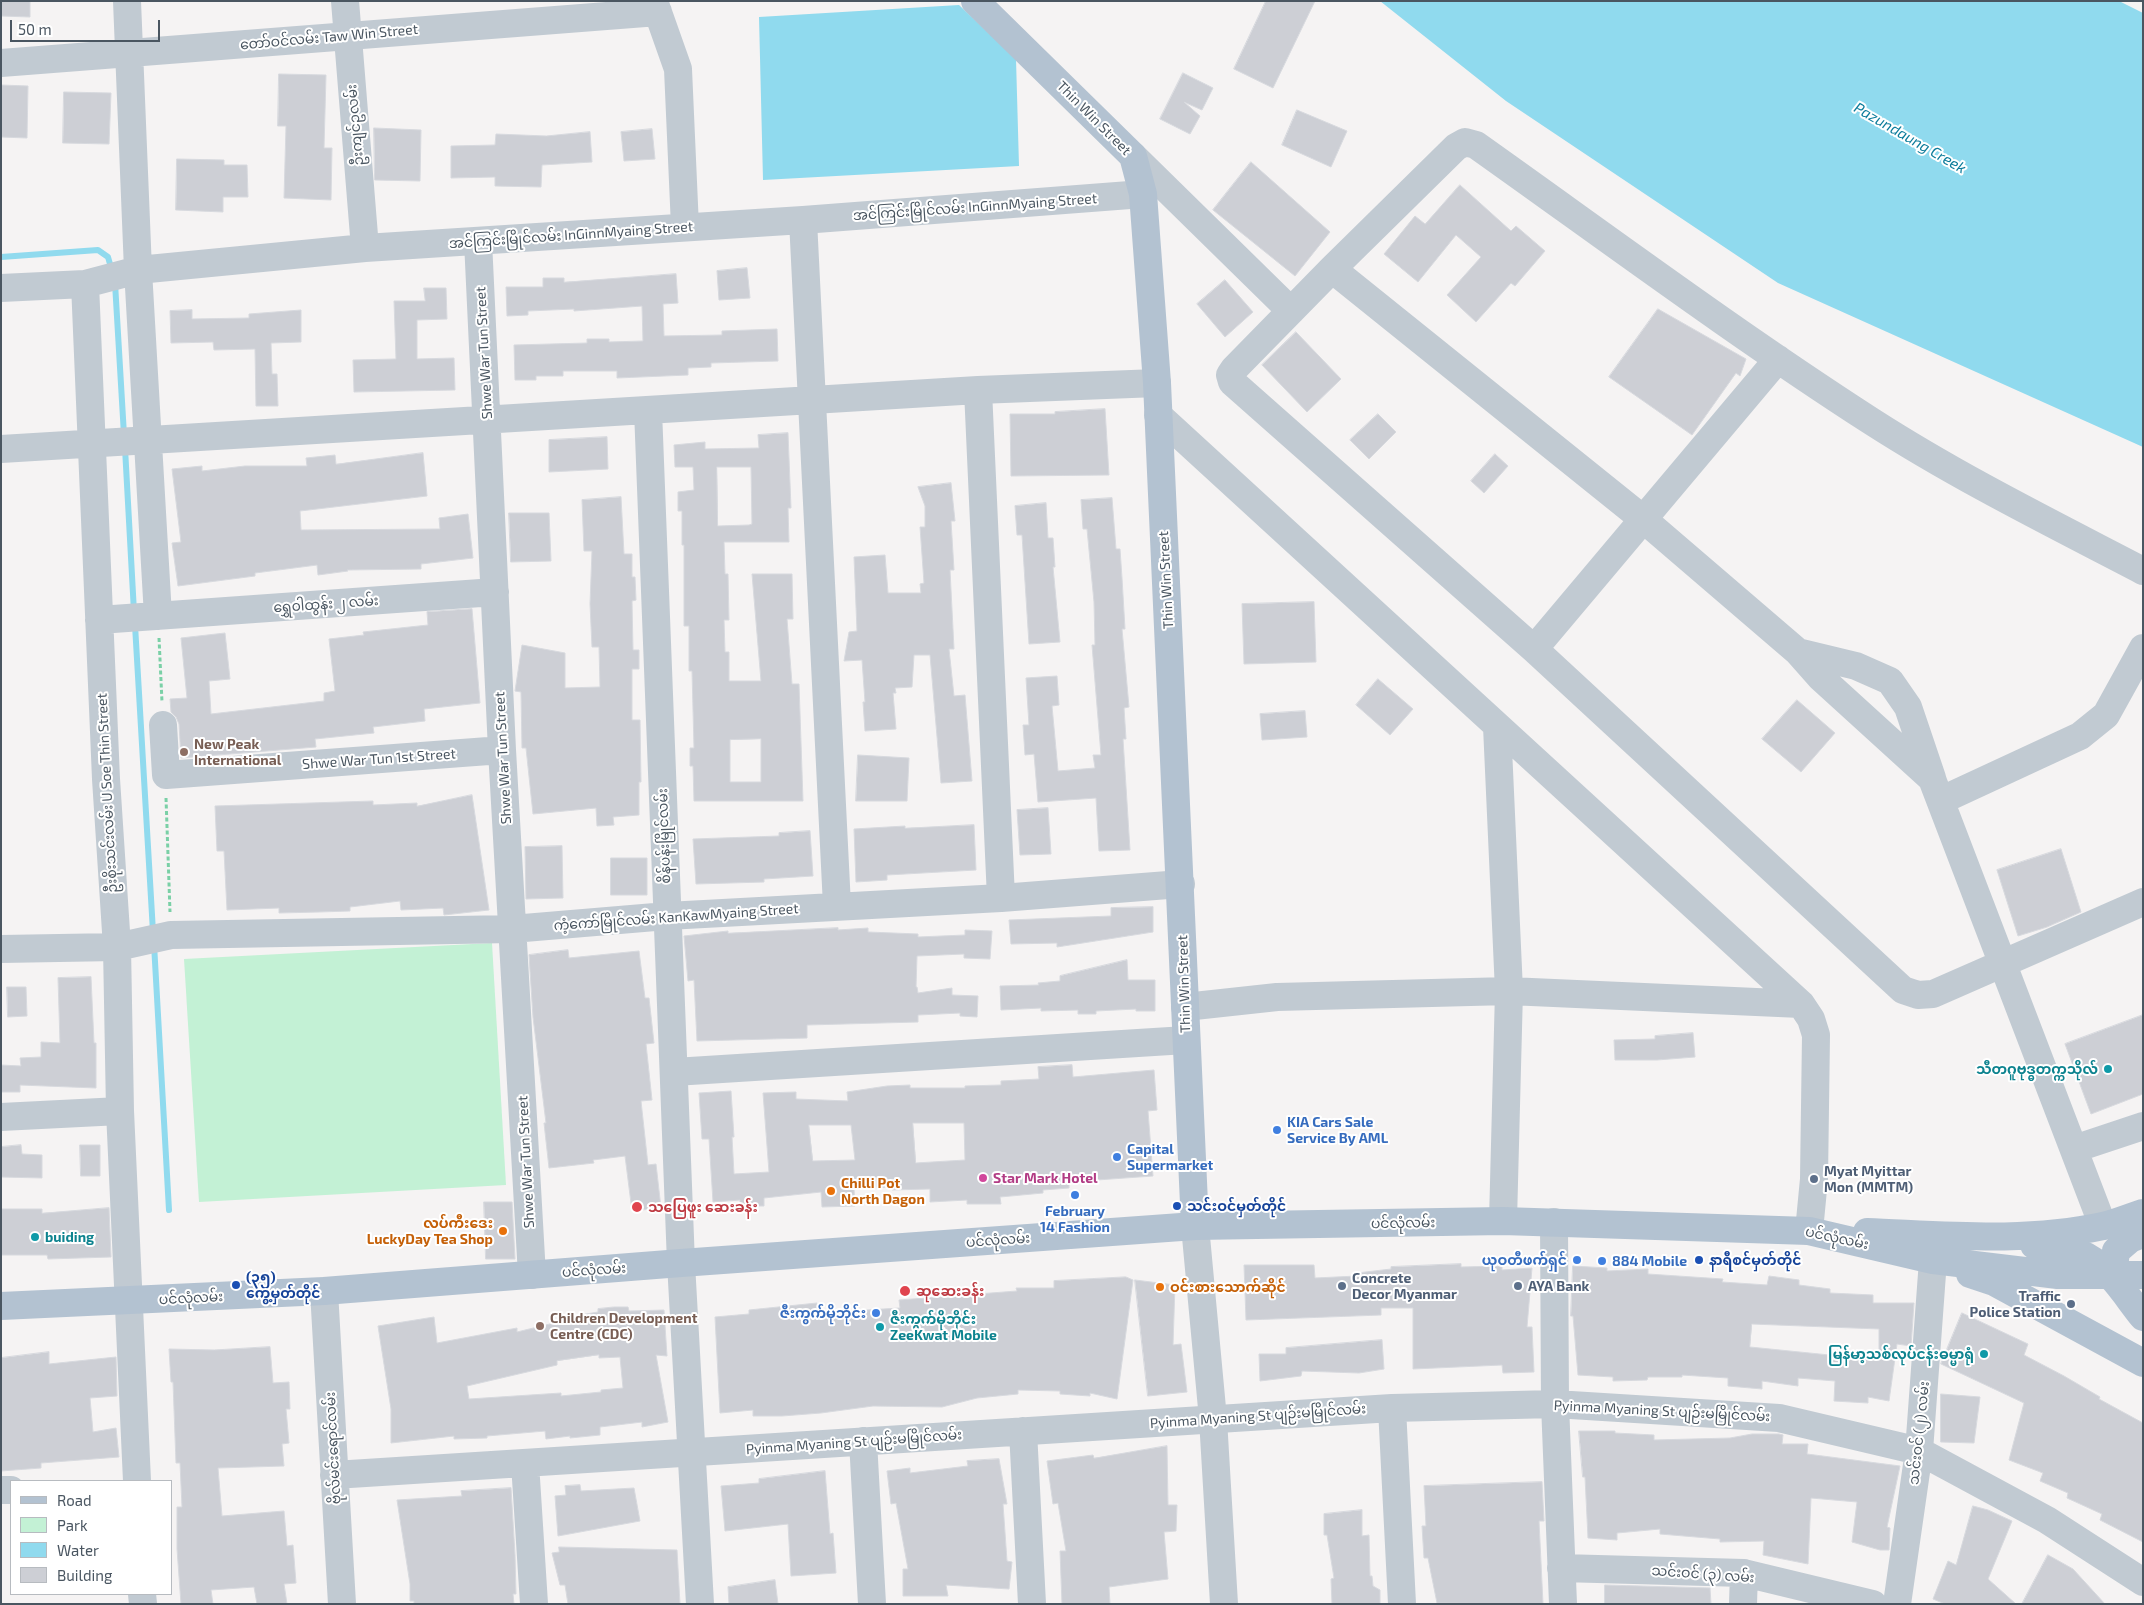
<!DOCTYPE html>
<meta charset="utf-8">
<style>
body{margin:0}
#map{position:relative;width:2144px;height:1605px;overflow:hidden;background:#f5f3f3;font-family:"Exo 2",sans-serif}
canvas{display:block}
.frame{position:absolute;inset:0;border:2px solid #4a5661;pointer-events:none}
.legend{position:absolute;left:10px;top:1480px;width:162px;height:115px;box-sizing:border-box;background:#fff;border:1px solid #b7bbc0;margin:0;padding:6px 9px;list-style:none;font-size:15px;color:#4a5661}
.legend li{display:flex;align-items:center;gap:10px;height:25px}
.legend b{width:25px;border:1px solid #b7bbc0}
.scale{position:absolute;left:10px;top:20px;width:150px;height:22px;box-sizing:border-box;border:2px solid #4a5661;border-top:0;padding-left:6px;font-size:15px;line-height:18px;white-space:nowrap;color:#4a5661;-webkit-text-stroke:4px #fff;paint-order:stroke}
</style>
<div id="map">
<canvas width="2144" height="1605"></canvas>
<div class="frame"></div>
<ul class="legend">
<li><b style="height:6px;background:#b3c2d1"></b>Road</li>
<li><b style="height:14px;background:#c3f1d5"></b>Park</li>
<li><b style="height:14px;background:#90daee"></b>Water</li>
<li><b style="height:14px;background:#cdcfd5"></b>Building</li>
</ul>
<div class="scale">50 m</div>
</div>
<script>
const context = document.querySelector('canvas').getContext('2d');
context.lineJoin = 'round';
function fillPath(path, color) { context.fillStyle = color; context.fill(path, 'evenodd'); }
function strokePath(path, color, width, dash) { context.strokeStyle = color; context.lineWidth = width; context.lineCap = dash ? 'butt' : 'round'; context.setLineDash(dash || []); context.stroke(path); }
function write(font, color, halo, rows, align = 'center') {
  context.font = font + ' "Exo 2","Noto Sans Myanmar",sans-serif'; context.lineWidth = 4; context.setLineDash([]); context.textBaseline = 'middle'; context.strokeStyle = halo; context.fillStyle = color; for (const [text, x, y, turn = 0] of rows) {
    context.save(); context.translate(x, y); context.rotate((+turn || 0) * Math.PI / 180); context.textAlign = isNaN(turn) ? turn : align; if (halo) context.strokeText(text, 0, 0); context.fillText(text, 0, 0); context.restore();
  }
}
const green = new Path2D(`
 M492 943 506 1185 199 1202 184 959Z`);
const water = new Path2D(`
 M1380 1H2119L2143 13V447L1778 283 1506 101Z
 M959 5 1016 59 1019 166 763 180 759 17Z`);
const stream = new Path2D(`
 M1 257 98 250 108 257 112 271
 M115 283 124 435
 M125 448 134 612
 M135 625 153 932
 M154 944 169 1210`);
const building = new Path2D(`
 M1 1H30V17L1 16Z
 M1266 1H1315L1273 88 1234 69Z
 M1183 73 1213 88 1202 110 1184 102 1200 116 1190 134 1160 119Z
 M279 74 326 75 324 148H332L331 200 284 198 286 126H278Z
 M1 85 28 86 27 138 1 137Z
 M64 92 111 93 109 144 63 143Z
 M1297 110 1347 131 1331 167 1282 145Z
 M374 128 421 130 420 181 375 180Z
 M652 129 655 159 624 161 621 132Z
 M590 132 592 162 542 165 541 187 495 186V177L451 178V146L495 145 496 134 546 136Z
 M177 159 224 160V165H247L248 197H223V212L176 210Z
 M1251 162 1330 232 1295 276 1213 210Z
 M1460 185 1511 231 1516 226 1545 251 1515 286 1511 283 1476 322 1447 295 1481 257 1456 235 1418 282 1384 254 1415 216 1425 224Z
 M747 268 750 298 719 300 717 271Z
 M676 274 678 303 663 304 664 336 722 335V331L777 329 778 361 711 363V367L688 368V375L617 378V371H563V376H536V380H515L514 345 587 343V339H609V342L643 341 642 306 574 311V309L528 311V315L507 316 506 287H543V278H564V282Z
 M1225 280 1253 312 1225 337 1197 304Z
 M424 288H446L447 319 417 320V359L454 358 455 390 354 392 353 360 396 359 394 301H425Z
 M1658 309 1746 359 1740 376 1736 373 1692 435 1609 377Z
 M192 310V319L249 318V314L301 310V342L271 343 272 374H277L278 406H256L255 349 214 350 213 342 171 343 170 311Z
 M1296 332 1341 379 1307 412 1262 365Z
 M1105 409 1109 475 1011 476 1010 414H1055V412Z
 M1378 414 1396 432 1369 459 1350 440Z
 M788 433 791 508H788L789 542H724L725 574H728L729 620H724L725 652H729V681H761L752 574H792L793 619H787L792 684H799L803 801H694L693 766H690V748H694L692 671H689V626H684V545H682V511H678V492L694 490 693 467H675L674 445 705 442V449L759 448 758 435ZM717 467H751L752 524 749 525 718 526ZM761 739V782H730V740Z
 M607 437 608 469 549 472V440Z
 M423 453 427 496 300 511 301 530 440 529 439 518 468 514 473 558 421 564V569L347 570 348 571 318 575 317 565 255 573V576L178 586 172 543 181 542 172 469 202 466V471L245 466H307L306 458 335 455 336 464Z
 M1495 454 1508 466 1484 493 1471 481Z
 M951 483 955 521H951L954 570H950L954 649H949L954 696 965 695 972 781 941 783 930 655H914L912 687 895 688 896 693H893L896 729 865 731 863 702H865L862 660 844 661 849 632 857 631 854 557 885 555 888 593H921L920 584 924 583 920 527H925V506L918 487Z
 M621 497 624 554H632V577H635L636 600 632 601 633 650H639V669H632V720H640L641 782H639V815L613 817 614 825 597 826 596 808 533 814 526 748H522L521 692 515 691 522 645 565 653V688L600 687 599 647H592L590 604 592 551H584L582 500Z
 M1112 498 1116 549H1120L1122 578 1125 629H1122L1129 707 1124 708 1126 739H1123L1130 850 1099 851 1096 798 1038 802 1034 754 1025 755 1023 725H1029L1026 678 1057 676 1059 705 1052 706 1058 771 1095 768 1093 755H1101L1092 645H1095L1094 602 1087 529H1083L1081 500Z
 M1046 503 1048 538H1053L1055 567H1053L1060 642 1029 644 1022 535H1017L1015 506Z
 M509 513H549L551 561 511 562Z
 M1314 602 1316 662 1244 664 1242 604Z
 M472 609 480 703 424 709 425 721 373 727 374 733 315 739 316 747 181 758 179 724 176 717 171 712 170 699 187 698 181 638 225 633 230 679 209 681 211 714 324 701V693L335 691 329 639 364 635 363 632 428 625 427 612Z
 M1378 679 1413 709 1390 735 1356 705Z
 M1797 700 1835 733 1801 772 1762 739Z
 M1305 711 1307 737 1262 740 1260 714Z
 M858 755 909 758 907 801H856Z
 M472 795 489 910 444 915 443 908 401 910 400 901 350 907V911L319 912 279 913V908L227 910 224 851H217L215 806 373 801V805L417 803V806Z
 M1048 808 1051 854 1020 855 1017 810Z
 M974 825 976 870 887 875V880L856 882 854 829 905 826V828Z
 M810 831 813 876 764 879V882L696 884 693 839 779 836V833Z
 M562 846 563 898 526 899 525 847Z
 M2061 849 2081 912 2047 927 2018 936 1997 870Z
 M611 858H647V895H611Z
 M1153 907V932L1057 947V943L1011 944 1009 920 1111 916V908Z
 M838 928V930L868 928V932L918 934V937L965 935V930L992 931 990 959 964 958V954L917 956 916 987H917L918 993 952 988V995L978 996 977 1017 960 1016V1013L918 1015V1022L807 1025V1038L697 1041 694 980 688 981 684 936 728 931V933Z
 M568 950 569 958 639 951 645 998H649L654 1043 646 1044 652 1100 641 1101 648 1165 656 1164 661 1208 632 1211 625 1156 593 1160 594 1163 549 1168 544 1123H546L533 1017 529 955Z
 M1127 960 1128 980H1155V1011H1136V1009L1096 1011V1014H1078V1010L1041 1011V1008L1001 1010 1000 986 1039 985 1038 983 1060 981V976Z
 M91 977 94 1043H96V1088L20 1085V1092H1V1065L21 1066 20 1058 41 1057V1042L60 1043 58 978Z
 M7 987H26L27 1016 8 1017Z
 M2143 1015V1094L2091 1114 2065 1044Z
 M1693 1033 1695 1057 1657 1060H1615L1614 1040 1655 1039V1036Z
 M1072 1065 1073 1077 1154 1070 1157 1110 1148 1111 1153 1176 1069 1182V1188L1043 1190V1193L1000 1197 1001 1204H967V1200L930 1202V1189L892 1190V1187L854 1189 855 1206 822 1207 821 1192 764 1198V1206H740V1200L713 1202 709 1139H702L699 1093 731 1091 734 1137H732L734 1174 769 1172 763 1093 796 1092V1099L848 1101 847 1092 887 1086 910 1085V1088H965V1086L1001 1085V1081L1039 1079 1038 1067ZM913 1123H964L965 1160 916 1163ZM809 1125H851L855 1160 813 1161Z
 M21 1145 22 1154 42 1155V1178L1 1177V1147Z
 M80 1145H100V1176H81Z
 M484 1202H512L515 1259H486Z
 M109 1208 111 1257 48 1259 47 1255H1V1209H42V1213Z
 M1461 1264V1267L1502 1266V1270L1532 1268 1527 1327H1532L1534 1372 1503 1373 1502 1365 1413 1369V1308H1381V1315L1246 1320 1244 1265H1314L1315 1278 1357 1276V1273L1391 1269V1267Z
 M1573 1266 1607 1268V1271L1648 1269V1274L1723 1279 1722 1282 1767 1285 1769 1276 1799 1280V1285L1830 1289V1293L1873 1295V1303H1914L1911 1346 1897 1344 1889 1401 1868 1397V1403L1834 1401 1835 1381 1798 1378V1386L1762 1381V1389L1728 1386V1378L1682 1375V1377H1648L1647 1380 1613 1381V1377L1578 1375 1573 1316H1571ZM1752 1324 1879 1329V1360L1750 1347Z
 M1126 1277 1133 1280 1117 1399 1090 1393V1396L1060 1394V1391L1018 1390V1394L977 1398 942 1407 873 1406 821 1413 782 1416H753V1410L720 1413 715 1317 749 1314V1310L817 1303V1313L900 1308 899 1300 1017 1291 1016 1288H1054V1281Z
 M1135 1280 1175 1285 1173 1345 1181 1344 1187 1392 1148 1396Z
 M614 1307H628L629 1311 664 1310 667 1356 656 1355 668 1422 642 1427V1422L600 1427V1435L570 1438V1436L546 1439 545 1431 487 1436V1438L454 1439V1436L391 1443V1409L378 1326 434 1317 437 1343 517 1328V1332L562 1321V1318L598 1312V1309ZM599 1355V1358L620 1357 623 1388 601 1390V1392L561 1396V1393L469 1399 467 1386 557 1365V1361Z
 M1962 1313 2028 1344 2024 1355 2064 1376 2100 1397 2099 1399 2143 1423V1542L2100 1520 2102 1514 2067 1498 2068 1493 2040 1481 2043 1473 2009 1460 2024 1403 1941 1364Z
 M1382 1340 1384 1369 1359 1373 1302 1371 1301 1376 1260 1381 1259 1354H1286V1348Z
 M270 1347 273 1383 289 1382 290 1409H286L289 1443 282 1444 284 1466 218 1468 222 1516 284 1511 287 1546 293 1545 296 1583 284 1584 287 1604H257L254 1587 211 1590 213 1604H181L177 1549V1507H182L180 1463H176L173 1382H171L169 1349 214 1350Z
 M49 1352V1364L116 1357 117 1396 90 1398 93 1432 116 1428 119 1457 41 1463V1468L1 1471V1358Z
 M1941 1394 1980 1397 1974 1443 1941 1442Z
 M1579 1431H1615V1433L1654 1435V1440L1730 1438 1752 1434H1779L1783 1435 1782 1444H1808L1807 1454 1900 1466 1887 1527 1890 1528 1889 1550H1880L1852 1542 1857 1502 1811 1498 1808 1564 1763 1555 1764 1541 1720 1542V1539L1660 1534V1529L1617 1533V1540L1588 1538 1585 1477H1583Z
 M1167 1446 1168 1505H1177L1176 1531 1164 1532 1168 1579 1109 1587 1110 1604H1062L1060 1551H1066L1058 1503 1053 1504 1047 1461 1093 1455 1094 1458Z
 M999 1459 1007 1504H1003L1007 1561 1012 1562 1009 1589 946 1585 948 1596H903V1569H908L896 1503 891 1504 887 1471 910 1468V1473L968 1466 967 1461Z
 M825 1471 830 1534 833 1533 836 1573 791 1576 788 1524 725 1531 721 1486 759 1483V1479Z
 M1542 1482 1544 1521H1539L1543 1604 1437 1603 1428 1558H1424L1422 1526H1426L1424 1486Z
 M580 1485 581 1491 634 1488 640 1521 558 1536 555 1496 566 1495 565 1486Z
 M511 1488 515 1555 516 1594H513L514 1604H414V1601H410V1584L397 1500 462 1496 461 1491Z
 M1973 1506 1988 1510 2012 1521 1988 1579 2016 1604H1945L1933 1599 1948 1561 1956 1565Z
 M1362 1510V1536L1369 1535 1370 1576H1372L1373 1586 1380 1590V1604H1332L1331 1579 1334 1578 1327 1535H1324V1514Z
 M559 1547 677 1550 680 1604H568L565 1585H560L552 1553 559 1552Z
 M2048 1555 2073 1569 2105 1604H2022Z
 M775 1580 778 1604H729L728 1587Z
 M1605 1585 1710 1588 1711 1604H1605Z`);
const path = new Path2D(`
 M159 638 162 702
 M166 798 170 912`);
const minor = new Path2D(`
 M127 1 138 270 158 616
 M345 1 365 248
 M654 1 678 69 685 227
 M1 63 658 12
 M1133 156 1291 311
 M803 220 837 906
 M478 241 502 750 532 1275
 M1332 269 1643 519 1798 652 1821 678 1932 779 2103 1226
 M85 284 106 779 117 947 120 1111 137 1481
 M1 288 85 284 138 270 365 248 803 220 1143 194
 M978 390 1001 898
 M648 410 681 1263 700 1604
 M1158 415 1801 1004 1811 1019 1816 1035 1814 1179 1809 1231
 M1 449 978 390 1157 383
 M2143 571C2051 523 1958 477 1871 421 1736 334 1607 238 1476 145L1465 142 1456 147 1332 269 1234 369 1230 375 1232 382 1534 649 1903 990 1918 995 1933 994 2143 902
 M99 620 495 592
 M1534 649 1778 359
 M1798 652 1856 666 1890 681 1908 707 1932 778
 M163 725 166 775 502 750
 M1497 726 1509 991 1503 1221
 M1942 800 2080 736 2106 715 2143 648
 M1 949 117 947 171 935 512 929 667 916 1001 898 1181 884
 M1185 1007 1277 997 1509 991 1801 1004
 M674 1072 1186 1040
 M1 1117 120 1111
 M2074 1149 2143 1126
 M1554 1222 1555 1404 1563 1604
 M1195 1226 1213 1419 1224 1604
 M324 1291 342 1604
 M1392 1408 1402 1604
 M1023 1431 1032 1604
 M863 1441 872 1604
 M525 1463 534 1604
 M334 1475 1392 1408 1555 1404 1779 1418 1919 1451 2047 1520 2143 1582
 M1 1490H11
 M1561 1568 1744 1573 1873 1604
 M142 1594 143 1604
 M1743 1604 1744 1573
 M1897 1604 1919 1451 1933 1260`);
const major = new Path2D(`
 M975 1 1133 156 1143 194 1157 383 1195 1226
 M1867 1232C1945 1235 2025 1243 2103 1226 2116 1223 2130 1217 2143 1213
 M2034 1245C2045 1247 2058 1247 2069 1250 2105 1258 2121 1290 2143 1317
 M1970 1274 1994 1282 2143 1363
 M2113 1276 2116 1251 2130 1239 2143 1234
 M1 1306 324 1291 681 1263 1195 1226 1503 1221 1809 1231 1933 1260 2058 1275H2143`);
const markers = [
 [184,752,5,"#8d6e63"],
 [2108,1069,5,"#0f9aa8"],
 [1277,1130,5,"#3f7fe0"],
 [1117,1157,5,"#3f7fe0"],
 [983,1178,5,"#d1479c"],
 [1814,1179,5,"#5c6f8a"],
 [831,1191,5,"#e8710a"],
 [1075,1195,5,"#3f7fe0"],
 [1177,1206,5,"#1a4fb4"],
 [637,1207,6,"#e0444e"],
 [503,1231,5,"#e8710a"],
 [35,1237,5,"#0f9aa8"],
 [1577,1260,5,"#3f7fe0"],
 [1699,1260,5,"#1a4fb4"],
 [1602,1261,5,"#3f7fe0"],
 [236,1285,5,"#1a4fb4"],
 [1342,1286,5,"#5c6f8a"],
 [1518,1286,5,"#5c6f8a"],
 [1160,1287,5,"#e8710a"],
 [905,1291,6,"#e0444e"],
 [2071,1304,5,"#5c6f8a"],
 [876,1313,5,"#3f7fe0"],
 [540,1326,5,"#8d6e63"],
 [880,1327,5,"#0f9aa8"],
 [1984,1354,5,"#0f9aa8"]
];
const streetNames = [
 ["တော်ဝင်လမ်း Taw Win Street",329,37,-5],
 ["Thin Win Street",1094,118,45],
 ["ဦးကျင်ဥလမ်း",355,125,-95],
 ["အင်ကြင်းမြိုင်လမ်း InGinnMyaing Street",975,207,-4],
 ["အင်ကြင်းမြိုင်လမ်း InGinnMyaing Street",571,235,-4],
 ["Shwe War Tun Street",484,353,-93],
 ["Thin Win Street",1166,580,-93],
 ["ရွှေ၀ါထွန်း ၂ လမ်း",326,604,-4],
 ["Shwe War Tun Street",503,758,-93],
 ["Shwe War Tun 1st Street",379,759,-4],
 ["ဦးစိုးသင်းလမ်း U Soe Thin Street",107,793,-93],
 ["စိန်ပန်းမြိုင်လမ်း",664,836,-92],
 ["ကံ့ကော်မြိုင်လမ်း KanKawMyaing Street",676,917,-4],
 ["Thin Win Street",1184,984,-92],
 ["Shwe War Tun Street",526,1162,-93],
 ["ပင်လုံလမ်း",1403,1223,-1],
 ["ပင်လုံလမ်း",1837,1238,12],
 ["ပင်လုံလမ်း",998,1240,-4],
 ["ပင်လုံလမ်း",594,1270,-4],
 ["ပင်လုံလမ်း",191,1298,-3],
 ["Pyinma Myaning St ပျဉ်းမမြိုင်လမ်း",1662,1411,3],
 ["Pyinma Myaning St ပျဉ်းမမြိုင်လမ်း",1258,1416,-4],
 ["သင်းဝင် (၂) လမ်း",1919,1433,-84],
 ["Pyinma Myaning St ပျဉ်းမမြိုင်လမ်း",854,1442,-4],
 ["ဗိုလ်မင်းရောင်လမ်း",333,1448,-93],
 ["သင်းဝင် (၃) လမ်း",1703,1574,4]
];
const educationNames = [
 ["New Peak",194,744],
 ["International",194,760],
 ["Children Development",550,1318],
 ["Centre (CDC)",550,1334]
];
const cultureNames = [
 ["သီတဂူဗုဒ္ဓတက္ကသိုလ်",2098,1069],
 ["buiding",45,1237,"left"],
 ["ဇီးကွက်မိုဘိုင်း",890,1319,"left"],
 ["ZeeKwat Mobile",890,1335,"left"],
 ["မြန်မာ့သစ်လုပ်ငန်းဓမ္မာရုံ",1974,1354]
];
const shopNames = [
 ["KIA Cars Sale",1287,1122],
 ["Service By AML",1287,1138],
 ["Capital",1127,1149],
 ["Supermarket",1127,1165],
 ["February",1075,1211,"center"],
 ["14 Fashion",1075,1227,"center"],
 ["ယုဝတီဖက်ရှင်",1567,1260,"right"],
 ["884 Mobile",1612,1261],
 ["ဇီးကွက်မိုဘိုင်း",866,1313,"right"]
];
const serviceNames = [
 ["Myat Myittar",1824,1171],
 ["Mon (MMTM)",1824,1187],
 ["Concrete",1352,1278],
 ["Decor Myanmar",1352,1294],
 ["AYA Bank",1528,1286],
 ["Traffic",2061,1296,"right"],
 ["Police Station",2061,1312,"right"]
];
const hotelNames = [
 ["Star Mark Hotel",993,1178]
];
const foodNames = [
 ["Chilli Pot",841,1183],
 ["North Dagon",841,1199],
 ["လပ်ကီးဒေး",493,1223,"right"],
 ["LuckyDay Tea Shop",493,1239,"right"],
 ["ဝင်းစားသောက်ဆိုင်",1170,1287]
];
const transitNames = [
 ["သင်းဝင်မှတ်တိုင်",1187,1206],
 ["နာရီစင်မှတ်တိုင်",1709,1260],
 ["(၃၅)",246,1277],
 ["ကွေ့မှတ်တိုင်",246,1293]
];
const healthNames = [
 ["သပြေဖူး ဆေးခန်း",648,1207],
 ["ဆုဆေးခန်း",916,1291]
];
const waterNames = [
 ["Pazundaung Creek",1910,138,30]
];
fillPath(green, '#c3f1d5');
fillPath(water, '#90daee');
strokePath(stream, '#90daee', 6);
fillPath(building, '#cdcfd5');
strokePath(building, '#d7d9de', 1);
strokePath(path, '#7ad0a6', 3, [4, 2.5]);
strokePath(minor, '#c1cad2', 28);
strokePath(major, '#b3c2d1', 28);
for (const [x, y, r, color] of markers) { const dot = new Path2D(); dot.arc(x, y, r, 0, 2 * Math.PI); context.fillStyle = color; context.fill(dot); strokePath(dot, '#fff', 2); }
write('14px', '#4a5661', '#fff', streetNames);
write('bold 14px', '#785e54', '#fff', educationNames, 'left');
write('bold 14px', '#0d838f', '#fff', cultureNames, 'right');
write('bold 14px', '#366cbe', '#fff', shopNames, 'left');
write('bold 14px', '#4e5e75', '#fff', serviceNames, 'left');
write('bold 14px', '#b23c85', '#fff', hotelNames, 'left');
write('bold 14px', '#c56008', '#fff', foodNames, 'left');
write('bold 14px', '#164399', '#fff', transitNames, 'left');
write('bold 14px', '#be3a42', '#fff', healthNames, 'left');
write('italic 15px', '#0c7c9b', '#fff', waterNames);
</script>
